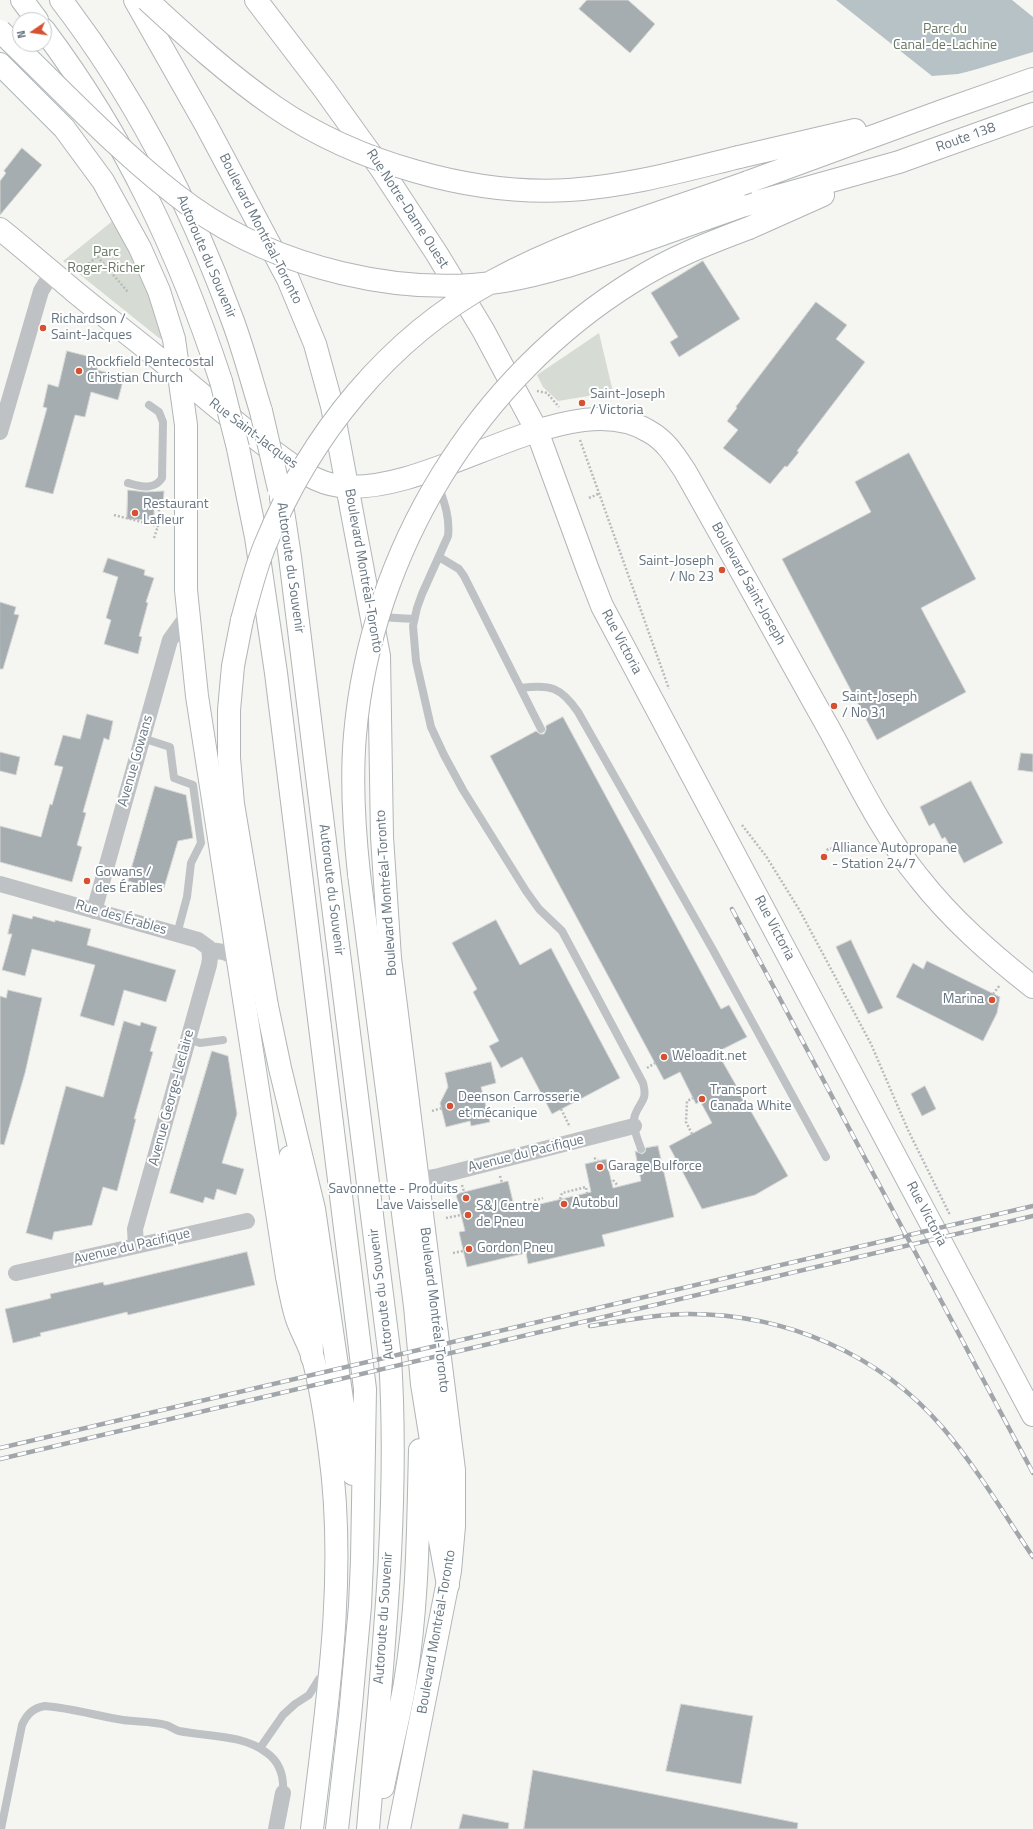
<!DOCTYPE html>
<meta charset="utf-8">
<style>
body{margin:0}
#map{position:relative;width:1033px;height:1829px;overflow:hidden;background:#f5f5f1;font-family:"Titillium Web",sans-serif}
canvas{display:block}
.north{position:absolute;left:12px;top:12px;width:40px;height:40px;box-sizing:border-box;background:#fff;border:1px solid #c2c8cc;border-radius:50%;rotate:257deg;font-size:11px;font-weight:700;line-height:16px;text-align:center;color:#667580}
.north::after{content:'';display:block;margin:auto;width:14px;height:18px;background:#d55131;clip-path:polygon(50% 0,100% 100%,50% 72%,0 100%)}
</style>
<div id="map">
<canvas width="1033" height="1829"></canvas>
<div class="north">N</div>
</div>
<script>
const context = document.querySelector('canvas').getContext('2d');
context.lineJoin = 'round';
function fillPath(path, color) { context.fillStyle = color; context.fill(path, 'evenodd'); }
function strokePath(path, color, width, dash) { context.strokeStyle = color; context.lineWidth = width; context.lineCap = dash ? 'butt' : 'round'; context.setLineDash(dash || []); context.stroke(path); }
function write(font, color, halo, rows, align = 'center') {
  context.font = font + ' "Titillium Web",sans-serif'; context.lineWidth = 4; context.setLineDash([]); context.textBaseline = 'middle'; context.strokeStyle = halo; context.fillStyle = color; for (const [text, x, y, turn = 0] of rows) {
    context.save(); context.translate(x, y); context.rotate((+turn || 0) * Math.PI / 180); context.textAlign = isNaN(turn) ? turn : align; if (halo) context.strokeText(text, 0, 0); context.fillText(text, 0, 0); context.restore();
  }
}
const green = new Path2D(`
 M115 219C135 258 152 298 164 340L159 338 63 261Z
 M599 333 613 392 558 401 543 387 537 375Z`);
const water = new Path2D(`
 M836 0H1012L1033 17V116L979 69 958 74 932 76Z`);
const pier = new Path2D(`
 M1033 52V118L979 71 951 77Z`);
const building = new Path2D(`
 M587 0H628L655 24 630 53 579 9Z
 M22 148 42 165 0 215V181L6 173 4 171Z
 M703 261 740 319 679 357 670 342 678 337 651 293Z
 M816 302 847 325 836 339 865 362 797 451 799 452 787 467 785 466 770 484 723 448 738 430 727 421 737 408 736 407Z
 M67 351 99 359 97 370 124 377 118 400 91 392 85 417 75 415 53 494 25 487 47 408 43 407 48 384 58 387Z
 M909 453 976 579 921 608 966 692 877 740 782 559 871 512 855 482Z
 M128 490 146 492 164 491 163 507H154V520L127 519Z
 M108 558 145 570 144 575 154 578 146 602 148 603 139 636 142 637 138 654 104 644 111 620 106 618 118 577 103 572Z
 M0 602 16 607 14 614 19 615 3 669H0Z
 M87 714 113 721 109 740 104 738 83 812 86 813 77 845 82 847 72 882 0 862V826L41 837 50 804 52 805 63 767 54 765 63 735 80 739Z
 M563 717 721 1009 729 1005 747 1037 717 1052 788 1176 755 1195 702 1209 669 1146 712 1123 700 1101 696 1104 680 1072 664 1080 490 756 536 731 540 734H544L546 730V726Z
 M0 752 20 757 16 775 0 771Z
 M1021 753 1033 754V772L1018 770Z
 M971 781 1003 843 964 863 957 850 953 852 945 837 942 839 934 823 929 826 920 807Z
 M155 786 186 795 193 838 178 841 163 891 128 881Z
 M13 914 32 919 33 916 55 922V920L91 929 87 945 176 970 166 1002 124 990 114 1026 80 1016 95 965 32 949 25 976 2 970 12 934H8Z
 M496 920 520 965 551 948 620 1078 552 1114 522 1057 501 1068 489 1046 499 1041 473 992 477 989 452 943Z
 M851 940 883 1008 868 1014 836 947Z
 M927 961 1000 997 997 1013 983 1041 896 997 913 963 923 969Z
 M8 990 42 998 25 1073 4 1145 0 1144V996L6 998Z
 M124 1021 140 1026 141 1022 157 1027 150 1051 153 1052 134 1119H136L117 1191 103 1187 92 1225 54 1232 52 1240 26 1233 66 1086 103 1097Z
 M212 1051 228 1056 237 1114 222 1163 244 1169 236 1195 217 1189 214 1200 205 1197 203 1203 170 1193Z
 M491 1062 496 1083 481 1087 490 1122 471 1126 470 1121 446 1127 440 1103 448 1087 445 1073Z
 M925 1086 936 1109 922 1116 911 1094Z
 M658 1146 674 1217 602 1235 605 1246 528 1264 526 1253 467 1267 459 1232 465 1231 456 1194 508 1181 515 1210 591 1192 585 1164 606 1159 613 1188 641 1181 635 1151 642 1154 645 1152 646 1148Z
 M247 1252 255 1285 128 1315 127 1312 78 1324 40 1333 41 1336 13 1343 5 1309 48 1299 51 1298 50 1294 103 1282 104 1285H106Z
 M681 1704 753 1716 741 1784 666 1771Z
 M533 1770 798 1823 797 1829H524Z
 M463 1814 509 1823 508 1829H459Z`);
const path = new Path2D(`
 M80 272 97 256 128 292
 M537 391 547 393 559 407
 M580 440 669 689
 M589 498 598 494
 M114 515 158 526 159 509
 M154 538 158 526
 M742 825 766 856 800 911 871 1044 908 1130 950 1215
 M825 854 828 849 837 848
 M993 994 1000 985
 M647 1068 655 1063
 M561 1109 570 1127
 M432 1111 442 1108
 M692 1134 686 1122 687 1101 693 1098
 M594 1158 598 1160
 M633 1169 639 1173
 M500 1176 502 1183
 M613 1180 618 1186
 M462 1185 464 1192
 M560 1199 562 1193 586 1187 587 1193
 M530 1207 533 1201 543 1198
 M446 1218 461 1215
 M453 1253 463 1251`);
const lane = new Path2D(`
 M128 483C140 486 154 491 162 478L163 422 159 412 149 405
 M439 487C445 504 450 519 448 536L422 594 417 608 413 626 416 661 431 727 444 755 463 790 526 891 539 909 562 931 643 1083C648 1101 640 1101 635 1115 631 1126 638 1139 641 1149
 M439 557 459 569 464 576 541 729
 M379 617 414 619
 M521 688C550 684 561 687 578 712L713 950 826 1157
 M142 738 170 747 174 778 193 785 201 843 191 863 187 897 177 934
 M188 1039 200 1043 223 1040
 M260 1748 283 1715 295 1704 309 1695 319 1679 328 1678
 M1 1829 22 1725C27 1714 33 1708 45 1706 72 1708 97 1716 123 1720 137 1722 152 1721 166 1725 170 1726 175 1730 179 1731 209 1737 242 1734 267 1753 281 1763 284 1778 283 1793`);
const street = new Path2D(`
 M0 432 41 291 52 273
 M0 884 198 940 209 948 210 958 209 965 135 1229 136 1246
 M94 911 170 640 188 615
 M209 950 224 952 237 958
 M417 1180 439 1176 634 1126
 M16 1273 247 1221
 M276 1829 283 1793`);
const secondary = new Path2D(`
 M135 0 206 125 288 279 315 344 332 406 379 656 382 837 390 958 454 1470V1526L450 1571 399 1829
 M256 0 324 89 380 167 437 254 483 330 537 431 588 570 602 606 1033 1415
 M0 64 64 128 103 181 140 248 159 291 174 339 186 425V590L197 696 287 1277C290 1290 292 1303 296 1316 300 1330 309 1343 313 1358 321 1388 326 1421 330 1453 347 1577 327 1705 312 1829
 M0 229C25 249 49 270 74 291 103 315 134 338 163 362 197 391 231 419 266 446 288 462 312 483 340 486 434 497 569 381 650 432 666 441 675 456 685 471 733 555 780 642 828 727 856 778 882 833 919 878 952 920 991 954 1033 987`);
const highway = new Path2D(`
 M22 0 37 20
 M61 0C134 95 190 204 231 316 243 347 251 379 261 411
 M44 30C125 138 179 253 221 381
 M739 157 855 130
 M748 182 942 111 1033 79
 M742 206 899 162 1033 114
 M749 228 823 195
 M238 448 256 537 276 673 365 1389 362 1560 360 1606 350 1716 337 1829
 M281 498 290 557 333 906 390 1358C400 1515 381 1673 368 1829
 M242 620 233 666 229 710V758L233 804 267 1006 280 1068 314 1209 353 1474
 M359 874 415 1306 422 1384 435 1465 436 1519 448 1585
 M290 1157 296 1211 311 1312 312 1357
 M383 1787C390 1752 399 1718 405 1683 418 1606 418 1528 420 1450`);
const rail = new Path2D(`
 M732 909 1033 1473
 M590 1326C623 1321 656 1314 689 1314 786 1314 880 1354 943 1428 977 1468 1004 1514 1033 1557
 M0 1448 1033 1206
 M0 1459 1033 1216`);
const highwayBridge = new Path2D(`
 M147 0C188 38 229 75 275 107 355 162 472 196 569 190 629 186 682 171 739 157
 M0 31C62 90 123 157 192 207 278 268 402 298 505 281 546 274 584 261 623 248 663 234 702 220 742 206
 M221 381 238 448
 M261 411 279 489
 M242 620C249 595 255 569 265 545 310 435 388 338 493 281 573 237 662 213 748 182
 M359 874C354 828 351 781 355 735 371 551 477 378 634 281 670 258 709 243 749 228`);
const markers = [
 [43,328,4,"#d55131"],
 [79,371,4,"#d55131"],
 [582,403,4,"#d55131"],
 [135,513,4,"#d55131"],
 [722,570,4,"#d55131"],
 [834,706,4,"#d55131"],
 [824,857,4,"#d55131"],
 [87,881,4,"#d55131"],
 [992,1000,4,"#d55131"],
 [664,1057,4,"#d55131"],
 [702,1099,4,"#d55131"],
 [450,1106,4,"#d55131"],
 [600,1167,4,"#d55131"],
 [466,1198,4,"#d55131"],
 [564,1204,4,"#d55131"],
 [468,1215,4,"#d55131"],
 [469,1249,4,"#d55131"]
];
const parkNames = [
 ["Parc du",945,30],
 ["Canal-de-Lachine",945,46],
 ["Parc",106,253],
 ["Roger-Richer",106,269]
];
const streetNames = [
 ["Route 138",966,138,-20],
 ["Rue Notre-Dame Ouest",407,209,57],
 ["Boulevard Montréal-Toronto",260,229,63],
 ["Autoroute du Souvenir",206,257,67],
 ["Rue Saint-Jacques",253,434,37],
 ["Autoroute du Souvenir",290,568,82],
 ["Boulevard Montréal-Toronto",363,571,80],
 ["Boulevard Saint-Joseph",748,584,61],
 ["Rue Victoria",621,642,62],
 ["Avenue Gowans",136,761,-74],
 ["Autoroute du Souvenir",331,890,83],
 ["Boulevard Montréal-Toronto",387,893,-94],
 ["Rue des Érables",121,918,16],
 ["Rue Victoria",774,928,62],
 ["Avenue George-Leclaire",172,1098,-75],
 ["Avenue du Pacifique",526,1154,-14],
 ["Rue Victoria",926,1214,62],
 ["Avenue du Pacifique",132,1247,-13],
 ["Autoroute du Souvenir",382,1294,-97],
 ["Boulevard Montréal-Toronto",434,1310,83],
 ["Autoroute du Souvenir",384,1618,-86],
 ["Boulevard Montréal-Toronto",437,1632,-80]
];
const poiNames = [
 ["Richardson /",51,320],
 ["Saint-Jacques",51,336],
 ["Rockfield Pentecostal",87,363],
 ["Christian Church",87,379],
 ["Saint-Joseph",590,395],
 ["/ Victoria",590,411],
 ["Restaurant",143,505],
 ["Lafleur",143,521],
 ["Saint-Joseph",714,562,"right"],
 ["/ No 23",714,578,"right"],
 ["Saint-Joseph",842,698],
 ["/ No 31",842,714],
 ["Alliance Autopropane",832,849],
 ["- Station 24/7",832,865],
 ["Gowans /",95,873],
 ["des Érables",95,889],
 ["Marina",984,1000,"right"],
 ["Weloadit.net",672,1057],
 ["Transport",710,1091],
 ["Canada White",710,1107],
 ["Deenson Carrosserie",458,1098],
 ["et mécanique",458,1114],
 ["Garage Bulforce",608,1167],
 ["Savonnette - Produits",458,1190,"right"],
 ["Lave Vaisselle",458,1206,"right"],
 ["Autobul",572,1204],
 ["S&J Centre",476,1207],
 ["de Pneu",476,1223],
 ["Gordon Pneu",477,1249]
];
fillPath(green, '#d6dbd3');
fillPath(water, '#b7c2c6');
fillPath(pier, '#f5f5f1');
fillPath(building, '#a5adb1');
strokePath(building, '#d6d6d4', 1);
strokePath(secondary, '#b1b6b9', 24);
strokePath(highway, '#b1b5b7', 24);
strokePath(path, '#b8bbbd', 2.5, [2, 2]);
strokePath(lane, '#bec2c5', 8);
strokePath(street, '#bec2c5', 16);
strokePath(secondary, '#fff', 22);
strokePath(highway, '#fff', 22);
strokePath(rail, '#a0a6aa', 4.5);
strokePath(rail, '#fff', 3, [9]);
strokePath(highwayBridge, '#b1b5b7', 24, []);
strokePath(highwayBridge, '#fff', 22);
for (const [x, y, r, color] of markers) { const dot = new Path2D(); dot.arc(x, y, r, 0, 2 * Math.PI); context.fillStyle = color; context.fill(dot); strokePath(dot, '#fff', 1.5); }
write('14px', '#697864', '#fff', parkNames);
write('14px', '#667580', '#fff', streetNames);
write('14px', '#667580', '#fff', poiNames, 'left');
</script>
